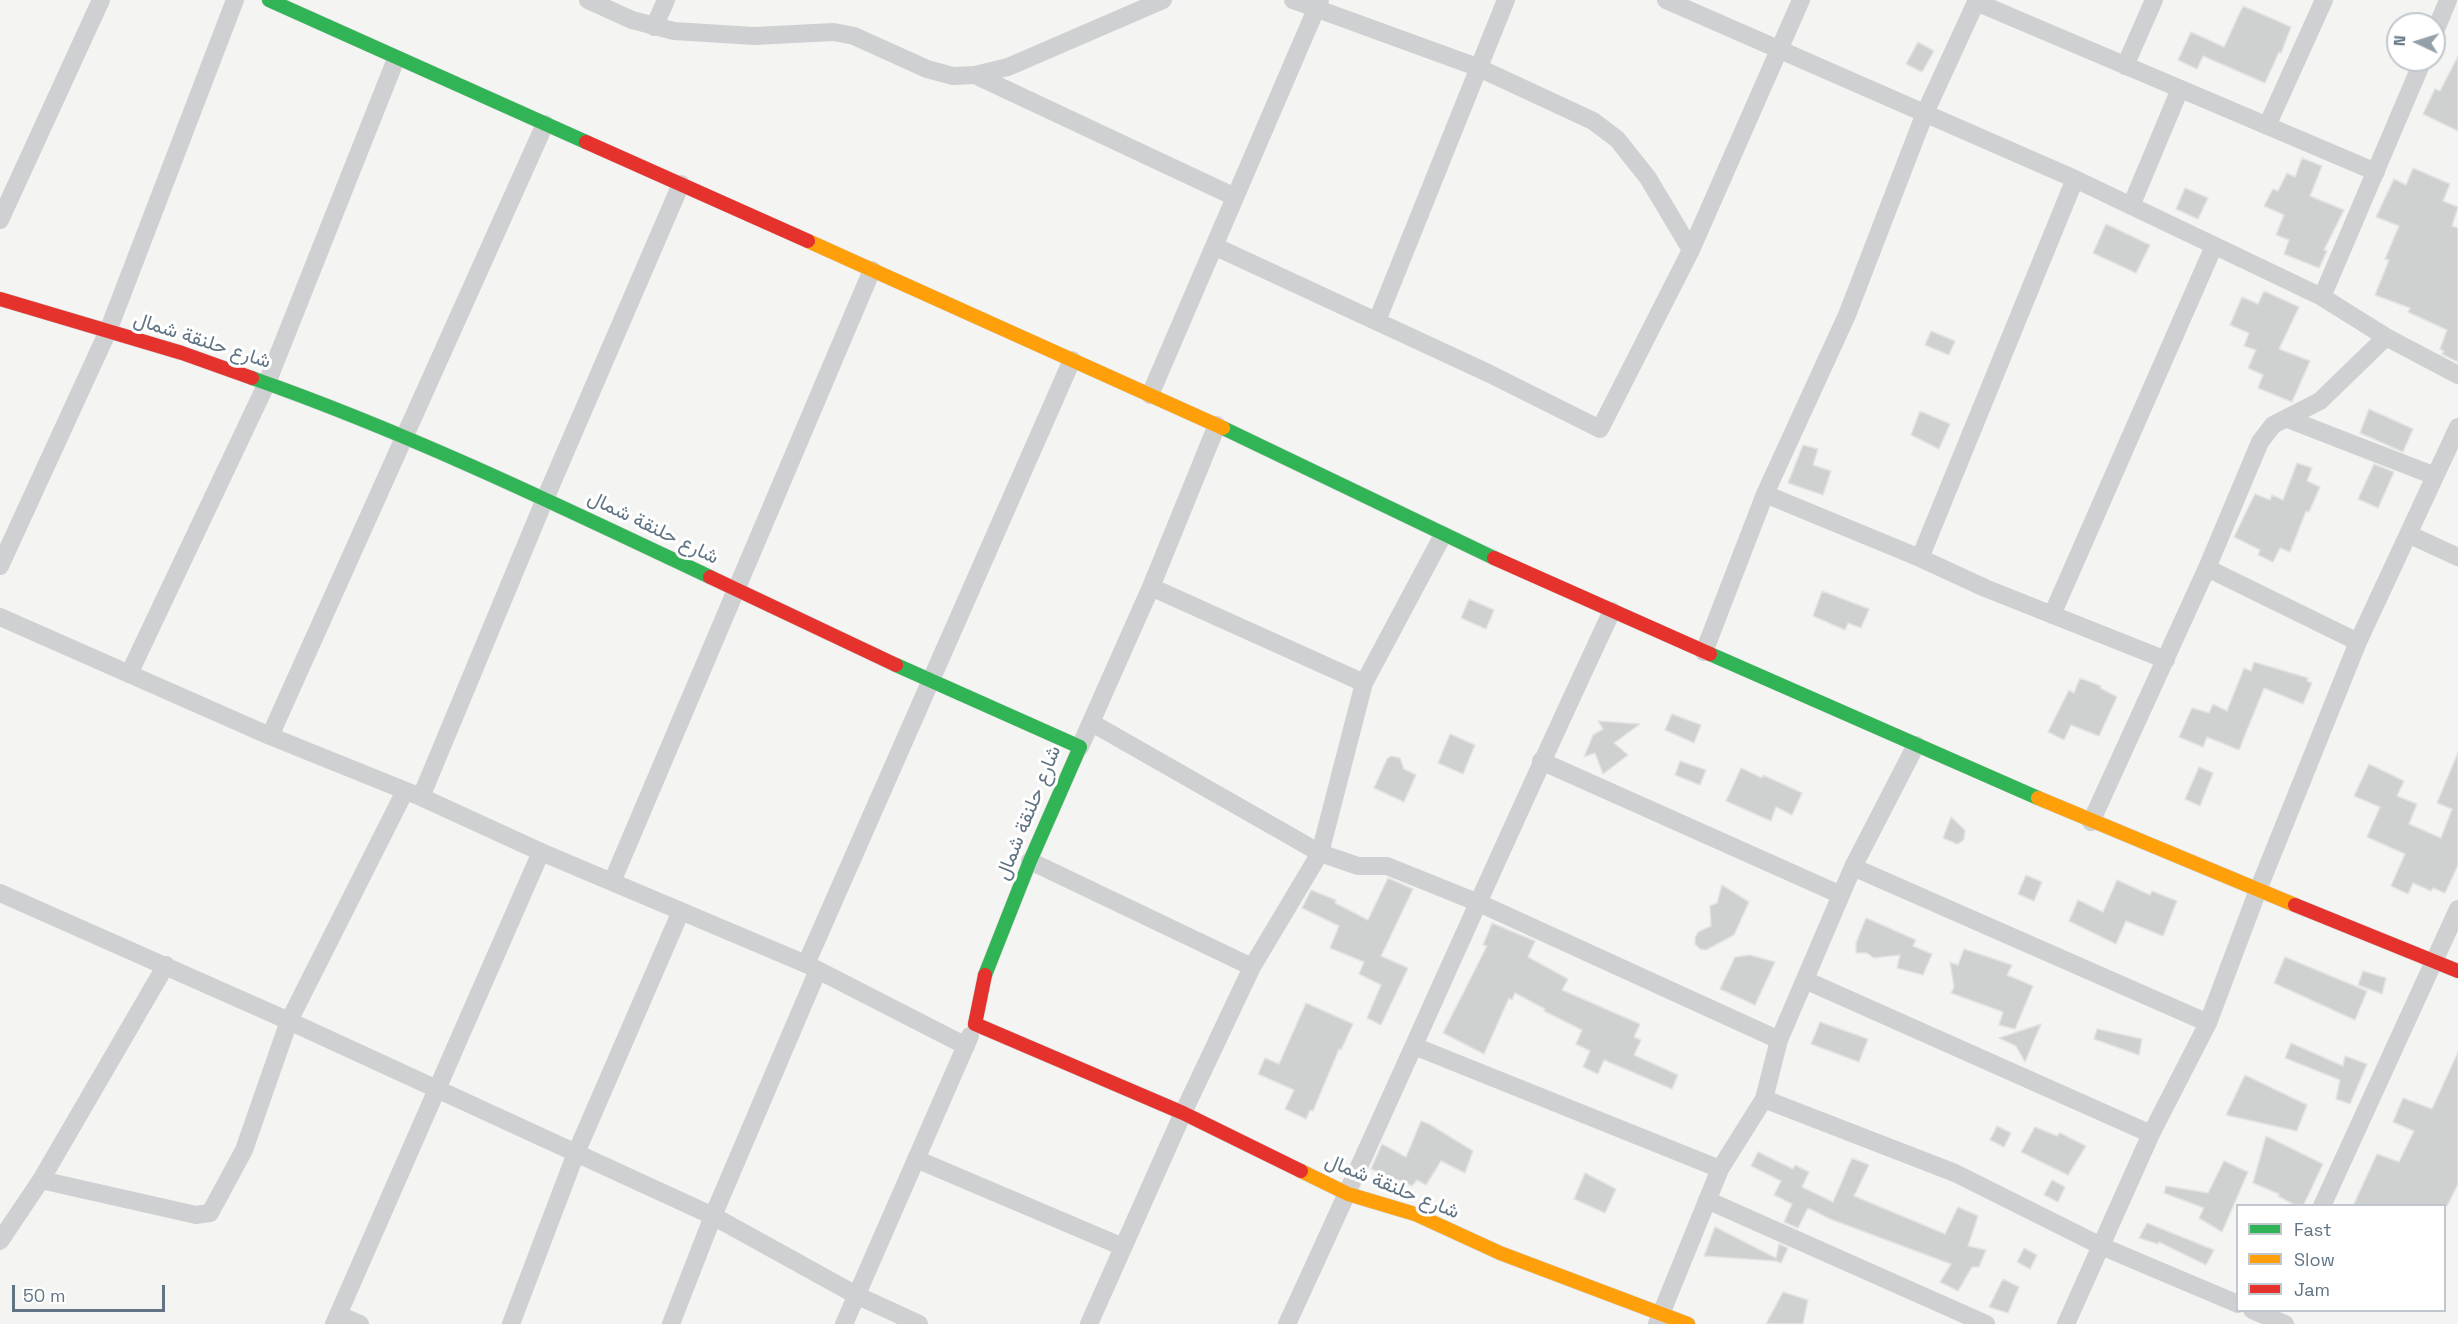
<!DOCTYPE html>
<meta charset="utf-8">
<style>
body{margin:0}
#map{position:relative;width:2458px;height:1324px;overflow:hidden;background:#f4f4f2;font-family:"Space Grotesk",sans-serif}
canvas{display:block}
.legend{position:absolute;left:2236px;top:1204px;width:210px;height:108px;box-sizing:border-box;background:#fff;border:2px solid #c0c7ce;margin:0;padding:8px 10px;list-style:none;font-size:18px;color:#617484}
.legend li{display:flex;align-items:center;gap:12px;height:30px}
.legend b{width:30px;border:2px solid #c0c7ce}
.north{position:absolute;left:2386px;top:12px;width:60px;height:60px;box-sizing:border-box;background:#fff;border:2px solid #c0c7ce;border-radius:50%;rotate:274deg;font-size:16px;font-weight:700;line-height:24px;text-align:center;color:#617484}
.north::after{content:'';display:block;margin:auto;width:21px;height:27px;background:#94a1aa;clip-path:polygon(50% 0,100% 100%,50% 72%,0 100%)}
.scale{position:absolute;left:12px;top:1285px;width:153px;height:27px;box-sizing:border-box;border:3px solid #617484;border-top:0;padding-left:8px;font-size:18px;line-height:21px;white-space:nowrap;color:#617484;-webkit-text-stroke:4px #fff;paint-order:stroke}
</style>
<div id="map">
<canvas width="2458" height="1324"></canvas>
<ul class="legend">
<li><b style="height:8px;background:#30b455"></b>Fast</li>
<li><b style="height:8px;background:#ff9f0a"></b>Slow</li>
<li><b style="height:8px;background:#e5322d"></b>Jam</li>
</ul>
<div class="north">N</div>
<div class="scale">50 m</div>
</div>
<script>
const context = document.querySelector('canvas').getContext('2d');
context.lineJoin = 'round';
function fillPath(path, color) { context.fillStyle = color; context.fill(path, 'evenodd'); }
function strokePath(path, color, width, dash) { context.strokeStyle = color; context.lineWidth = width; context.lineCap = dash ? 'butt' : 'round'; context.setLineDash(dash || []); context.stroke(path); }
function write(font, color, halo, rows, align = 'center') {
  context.font = font + ' "Space Grotesk",Vazirmatn,sans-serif'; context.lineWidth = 6; context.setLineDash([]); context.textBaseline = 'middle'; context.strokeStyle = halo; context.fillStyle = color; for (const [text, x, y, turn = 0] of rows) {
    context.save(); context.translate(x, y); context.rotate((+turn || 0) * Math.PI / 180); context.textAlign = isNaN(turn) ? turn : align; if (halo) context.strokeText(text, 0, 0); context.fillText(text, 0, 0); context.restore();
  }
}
const building = new Path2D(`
 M2243 6 2291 27 2281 53 2279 52 2265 83 2203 56 2197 69 2178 60 2191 32 2224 47Z
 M1918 42 1934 51 1922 72 1906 64Z
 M2458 56V131L2423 114 2435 89 2440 91Z
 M2302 158 2322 166 2310 196 2344 210 2324 250 2327 251 2319 268 2284 254 2289 240 2276 235 2284 215 2264 206 2273 189 2278 191 2287 173 2295 177Z
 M2413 168 2450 184 2443 201 2458 207 2452 226 2458 228V362L2442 354 2444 351 2440 349 2447 330 2408 312 2410 308 2375 295 2389 260 2385 259 2399 226 2376 217 2394 179 2406 185Z
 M2185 188 2208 198 2198 219 2176 209Z
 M2106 224 2150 245 2136 273 2093 253Z
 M2264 291 2299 307 2279 349 2310 361 2292 402 2258 388 2263 375 2248 368 2256 350 2244 346 2249 333 2230 325 2242 297 2258 304Z
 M1931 331 1955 341 1949 355 1925 345Z
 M2369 409 2413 429 2403 452 2360 433Z
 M1920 411 1950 424 1939 449 1911 435Z
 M1803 445 1818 449 1813 465 1831 471 1823 495 1788 483Z
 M2297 463 2312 468 2307 481 2320 487 2309 512 2306 511 2290 552 2280 548 2273 562 2258 555 2260 550 2234 537 2255 494 2270 500 2272 495 2283 500Z
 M2374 464 2394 472 2378 508 2358 499Z
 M1822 591 1869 609 1861 628 1848 623 1845 630 1813 616Z
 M1469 599 1494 610 1486 629 1461 618Z
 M2254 662 2308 678 2307 681 2312 683 2303 704 2264 688 2239 750 2207 737 2203 747 2179 737 2192 708 2209 713 2213 704 2227 711 2244 668 2251 671Z
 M2080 678 2101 686 2100 688 2117 697 2099 736 2071 725 2064 740 2048 732 2069 690 2074 693Z
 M1672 714 1701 725 1694 743 1665 730Z
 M1598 721 1640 724 1614 743 1628 755 1603 774 1595 753 1584 757 1593 735 1603 729Z
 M1450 734 1475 745 1463 774 1438 763Z
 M2458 752V865L2445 893 2433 888 2431 891 2413 883 2408 894 2391 886 2405 854 2367 837 2380 807 2354 796 2369 764 2404 781 2397 796 2417 804 2409 824 2441 838 2452 809 2437 803Z
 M1391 756 1400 758 1404 769 1416 775 1404 802 1374 788 1387 759Z
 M1680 761 1706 770 1700 785 1675 775Z
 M2199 767 2213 773 2200 806 2185 799Z
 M1741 768 1762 778 1763 775 1802 793 1792 815 1776 807 1771 821 1726 801Z
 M1951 817 1965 830 1964 839 1961 842 1957 844 1943 838Z
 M2026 875 2042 882 2034 901 2018 894Z
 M1388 878 1413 889 1381 956 1408 968 1381 1025 1367 1018 1381 985 1359 974 1364 962 1330 948 1339 926 1302 908 1311 890 1336 900 1335 903 1368 920Z
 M2117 880 2150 895 2152 891 2177 901 2163 936 2126 921 2116 944 2069 921 2078 900 2103 912Z
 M1722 885 1749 902 1734 935 1706 950 1700 949 1695 944V938L1698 932 1711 926 1710 906 1717 903Z
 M1866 918 1916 940 1913 946 1932 954 1923 975 1897 968 1900 955 1874 958 1867 953H1856V943Z
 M1492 923 1535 941 1528 957 1568 979 1562 990 1640 1024 1634 1037 1641 1040 1634 1055 1678 1075 1672 1089 1604 1060 1598 1074 1583 1067 1590 1051 1576 1044 1582 1030 1544 1011 1545 1009 1515 993 1512 1000 1509 998 1484 1054 1443 1033 1487 946 1483 945Z
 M1964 949 2012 965 2007 975 2033 986 2015 1029 1999 1025 2003 1012 1951 993 1954 987 1950 962 1958 965Z
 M1750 955 1775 962 1755 1005 1720 989 1735 957Z
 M2285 957 2367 991 2355 1020 2274 983Z
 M2363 971 2386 978 2382 994 2358 985Z
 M1306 1003 1353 1024 1341 1050 1339 1049 1313 1111 1310 1110 1306 1119 1285 1109 1294 1090 1258 1074 1265 1058 1279 1064Z
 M1820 1022 1868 1039 1859 1062 1811 1044Z
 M2041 1024 2025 1062 2016 1046 1999 1038Z
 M2097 1029 2142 1039 2139 1055 2094 1039Z
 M2291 1043 2343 1066 2345 1056 2367 1064 2350 1104 2336 1099 2340 1080 2285 1058Z
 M2458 1052V1184L2447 1206H2353L2377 1154 2399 1162 2414 1131 2393 1122 2403 1098 2432 1109Z
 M2245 1075 2307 1105 2297 1131 2226 1115Z
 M1421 1121 1429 1124 1473 1151 1465 1173 1441 1161 1426 1185 1417 1180 1412 1186 1371 1169 1382 1144 1406 1157Z
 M1997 1126 2011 1133 2004 1147 1990 1140Z
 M2035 1127 2057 1136 2060 1133 2086 1146 2068 1175 2021 1152Z
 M2266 1136 2323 1164 2303 1206H2297L2278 1196 2279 1194 2253 1183Z
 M1758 1152 1793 1169 1795 1165 1809 1172 1802 1187 1833 1202 1852 1158 1869 1165 1854 1196 1945 1234 1958 1207 1978 1216 1968 1246 1986 1250 1979 1267H1972L1958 1291 1940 1282 1951 1264 1830 1219 1808 1208 1798 1228 1784 1222 1792 1204 1774 1195 1781 1181 1751 1166Z
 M2224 1161 2248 1172 2222 1232 2199 1218 2204 1208 2164 1193 2166 1186 2208 1193Z
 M1585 1173 1616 1189 1605 1213 1574 1199Z
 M2052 1180 2065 1187 2058 1202 2044 1195Z
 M2147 1223 2214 1250 2206 1265 2159 1242 2158 1244 2139 1238Z
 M1715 1227 1776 1258 1779 1244 1788 1248 1781 1263 1776 1261 1704 1256Z
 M2024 1248 2037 1255 2030 1269 2017 1262Z
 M2003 1279 2019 1287 2008 1313 1989 1307Z
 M1783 1292 1808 1300 1803 1324H1766Z`);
const street = new Path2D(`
 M588 0 632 20 674 31 754 36 834 32 854 36 927 69 953 76 975 75 1008 67 1163 0
 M1293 0 1477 67 1593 121 1617 139 1648 178 1691 250
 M1666 0 2075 179 2322 297 2386 337 2458 375
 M1976 2 2376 172
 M654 27 666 0
 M2434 34 2448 0
 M2125 66 2154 0
 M975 75 1235 197
 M2267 126 2324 0
 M2131 206 2180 89
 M0 220 101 0
 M1214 246 1488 373 1600 429 1691 250 1801 0
 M2322 297 2423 60
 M1377 321 1506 0
 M1150 395 1320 0
 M2288 419 2435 476
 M1765 494 1920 558 1985 588 2166 660
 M2410 535 2458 557
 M1920 558 2075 179
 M0 566 108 331 235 0
 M2207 568 2358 642
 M1151 587 1364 683
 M2052 615 2214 246
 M0 617 270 736 421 797 541 852 806 964 966 1046
 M1704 652 1765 494 1847 315 1925 113 1977 0
 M129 674 267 383 396 59
 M1092 723 1320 853 1358 866H1387L1479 903 1779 1040
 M270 736 545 124
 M1080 747 1151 587 1217 425
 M1541 761 1841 895
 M421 797 545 499 681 184
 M2091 822 2207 568 2260 442 2273 425 2320 401 2386 337
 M1030 861 1252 967
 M1853 867 2208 1023
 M612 882 872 270
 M0 893 289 1021 713 1216 856 1295 919 1324
 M806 964 1072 360
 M1805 980 2151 1134
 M1414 1046 1720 1169
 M1764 1099 1955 1173 2101 1246 2238 1304
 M916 1159 1123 1247
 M41 1180 196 1215 210 1213 244 1150 289 1021 405 791
 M1707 1200 1986 1324
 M2322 1206 2458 909
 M0 1241 41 1180 166 965
 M2252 1310 2285 1324
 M339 1315 360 1324
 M334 1324 541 852
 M511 1324 576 1153 681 911
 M671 1324 713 1216 818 970
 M844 1324 970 1036
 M1089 1324 1183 1113 1252 967 1320 853 1364 683 1443 535
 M1287 1324C1397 1087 1501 847 1612 611
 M1657 1324 1720 1169 1764 1099 1779 1040 1853 867 1916 745
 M2066 1324 2151 1134 2208 1023 2258 890 2358 642 2458 427`);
const fast = new Path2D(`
 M269 0 586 142
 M252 378C409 433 560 506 710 577
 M1223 428 1494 558
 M1710 654 2038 798
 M896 665 1080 747 1030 861 985 975`);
const slow = new Path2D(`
 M808 241 1223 428
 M2038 798 2295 905
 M1301 1171 1348 1194 1415 1214 1500 1253 1688 1324`);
const jam = new Path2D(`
 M586 142 808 241
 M0 299 182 353 252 378
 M1494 558 1710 654
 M710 577 896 665
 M2295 905 2458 971
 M985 975 975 1024 1183 1113 1301 1171`);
const streetNames = [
 ["شارع حلنقة شمال",202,341,18],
 ["شارع حلنقة شمال",653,528,26],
 ["شارع حلنقة شمال",1029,813,-68],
 ["شارع حلنقة شمال",1392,1187,22]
];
fillPath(building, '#cfd1d1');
strokePath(building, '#e3e3e2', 1.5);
strokePath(fast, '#cfd1d2', 15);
strokePath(slow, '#cfd1d2', 15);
strokePath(jam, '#cfd1d2', 15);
strokePath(street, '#cfd0d1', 18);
strokePath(fast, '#30b455', 14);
strokePath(slow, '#ff9f0a', 14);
strokePath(jam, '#e5322d', 14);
write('20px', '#617484', '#fff', streetNames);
</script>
